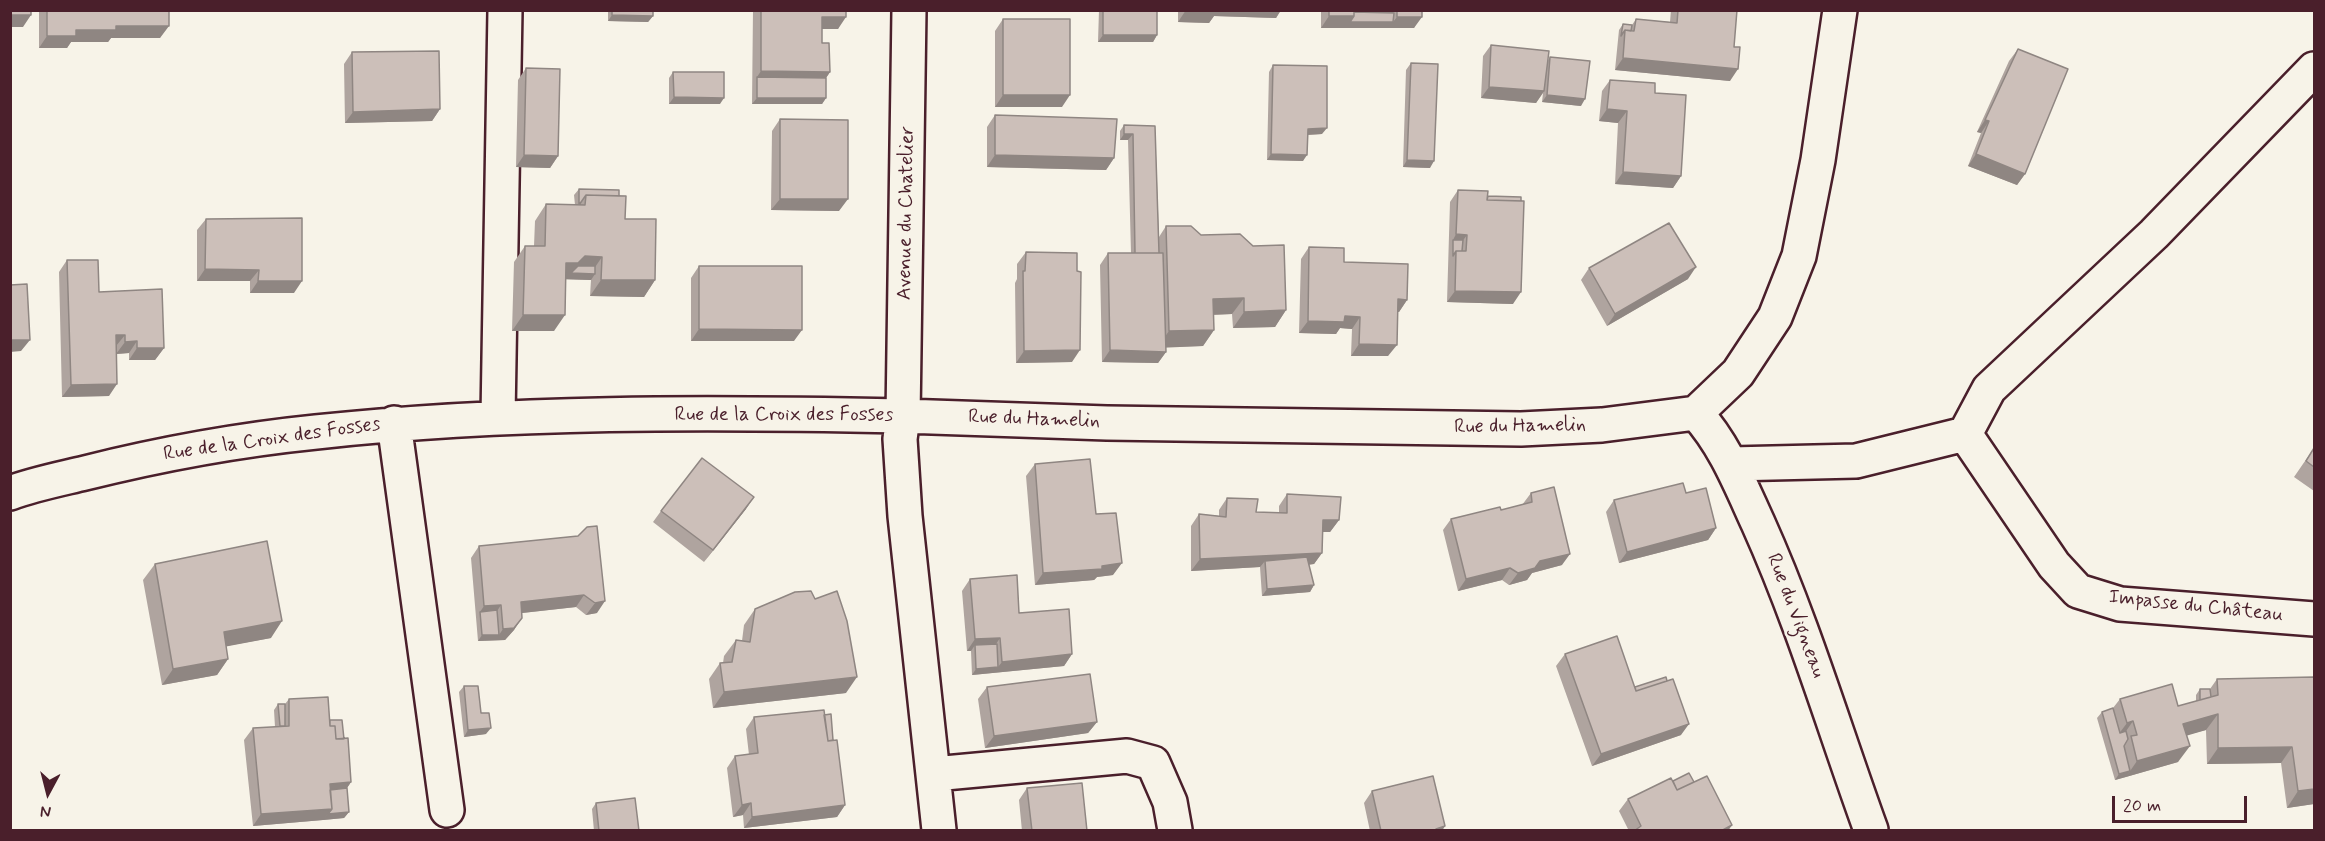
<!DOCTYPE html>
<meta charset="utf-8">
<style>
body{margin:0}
#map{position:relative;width:2325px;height:841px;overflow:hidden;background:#f7f3e8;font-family:Mynerve,sans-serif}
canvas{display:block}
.frame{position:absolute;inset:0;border:12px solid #4a1f2b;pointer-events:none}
.north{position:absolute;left:18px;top:763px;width:60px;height:60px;-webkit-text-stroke:4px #f7f3e8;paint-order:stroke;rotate:187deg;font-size:16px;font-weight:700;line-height:24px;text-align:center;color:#4a1f2b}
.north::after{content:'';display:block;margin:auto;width:21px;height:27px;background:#4a1f2b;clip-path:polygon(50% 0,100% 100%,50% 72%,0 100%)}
.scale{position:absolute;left:2112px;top:796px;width:135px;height:27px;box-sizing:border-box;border:3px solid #4a1f2b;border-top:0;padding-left:8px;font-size:18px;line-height:21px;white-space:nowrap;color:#4a1f2b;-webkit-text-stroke:4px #f7f3e8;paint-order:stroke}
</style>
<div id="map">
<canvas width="2325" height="841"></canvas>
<div class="frame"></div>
<div class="north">N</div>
<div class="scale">20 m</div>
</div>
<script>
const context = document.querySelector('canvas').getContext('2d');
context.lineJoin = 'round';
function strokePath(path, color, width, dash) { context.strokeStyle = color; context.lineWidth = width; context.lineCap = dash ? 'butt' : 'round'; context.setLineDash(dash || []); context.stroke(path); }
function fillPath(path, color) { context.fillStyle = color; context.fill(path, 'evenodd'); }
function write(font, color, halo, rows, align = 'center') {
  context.font = font + ' Mynerve,sans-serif'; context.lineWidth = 5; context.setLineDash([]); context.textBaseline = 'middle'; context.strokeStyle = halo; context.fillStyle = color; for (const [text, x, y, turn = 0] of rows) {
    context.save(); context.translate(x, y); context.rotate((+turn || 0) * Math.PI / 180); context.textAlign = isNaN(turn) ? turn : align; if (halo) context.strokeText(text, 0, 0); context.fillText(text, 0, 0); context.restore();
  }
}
const minor = new Path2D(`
 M909 10 903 416 1107 423 1521 429 1602 425 1696 413 1738 373 1775 317 1799 256 1818 160 1840 10
 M1696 413C1725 445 1740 484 1758 523 1803 623 1834 728 1871 830
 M498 416 505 10
 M394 423 447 810
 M1965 434 1989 389 2154 234 2314 69
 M1731 464 1856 461 1965 434 2054 565 2078 591 2120 604 2314 619
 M10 493C34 484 60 479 85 473 161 454 237 440 316 432 511 411 707 412 903 416L900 439 905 516 939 830
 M934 774 1127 756 1153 763 1170 802 1175 830`);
const wall = new Path2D(`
 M39 10H169L160 38H111L108 42H71L67 48H39Z
 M608 10H653V16L648 22 608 21Z
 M753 10H846L838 29H822V43L830 72 826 78V98L822 104H752Z
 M1099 10H1157V35L1153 42H1098Z
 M1178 10H1281L1276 18 1214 16 1209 23 1178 22Z
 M1321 10H1422L1414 28H1321Z
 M1671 10H1737L1730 81 1615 70 1619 30 1623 24 1632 25 1636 19 1670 22Z
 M1003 19 1062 107H995V31Z
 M1491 45 1548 60 1550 57 1581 106 1542 102 1543 93 1536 103 1481 98 1483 56Z
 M2018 49 2025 174 2017 185 1968 166 1981 133 1977 132 2009 61Z
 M352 52 440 109 432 121 345 123 344 64Z
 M1411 63 1430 168 1403 167 1406 70Z
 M1273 65 1322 134 1308 135 1303 161 1267 160 1269 72Z
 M526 68 558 156 550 168 516 167 518 80Z
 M673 72 720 104H669V78Z
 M1610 80 1681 176 1673 188 1615 184 1618 123 1599 121 1602 91Z
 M995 115 1114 158 1106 170 987 167V127Z
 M780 119 839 211 771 210 772 131Z
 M1124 125 1155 126 1159 237 1166 226 1286 310 1275 327 1233 328 1232 314 1214 315V330L1203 346 1166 347V352L1158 363 1102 362 1100 265 1108 253H1131L1128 140H1120V131Z
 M579 189 619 196 625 219 655 280 644 297 590 296 591 280 566 279 554 331H512L514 262 525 246H534L535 221 546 204 575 205 574 195Z
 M1458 190 1488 196 1513 304 1447 302 1450 202Z
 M206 219 294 293H250V281H197V230Z
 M1309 247 1344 262 1407 300 1399 312H1398L1388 356H1351L1352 329 1340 328 1336 334 1299 333 1301 259Z
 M1026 252 1072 362 1016 363 1015 283 1017 279V264Z
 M67 260 99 292 164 348 155 360H129V353L116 354 109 396 62 397 59 272Z
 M699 266 794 341H691V278Z
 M1589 268 1688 279 1607 326 1581 280Z
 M2314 448V491L2294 477Z
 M1035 464 1096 514 1113 575 1097 577 1094 580 1035 585 1026 476Z
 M1531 493 1562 565 1532 573 1527 580 1509 585 1502 580 1458 591 1443 530 1451 519 1501 510 1522 505Z
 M1287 494 1339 520 1330 532H1323L1322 553 1314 564 1309 565 1314 585 1310 592 1262 596 1260 567 1191 571V526L1199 514 1219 516V510L1227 498 1256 512 1279 513V506Z
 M1614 500 1716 528 1708 540 1619 563 1606 512Z
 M746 509 704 562 653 522 661 511Z
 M578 536 597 613 586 615 576 607 522 613 514 630 505 640 478 641 471 558 479 546Z
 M155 564 271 638 226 646 228 659 217 675 162 685 143 580Z
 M970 579 1019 613 1072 654 1064 666 972 675 971 651H967L962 591Z
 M755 609 846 693 713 708 709 679 720 663H723L724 656 736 640 742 641 744 625Z
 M1565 654 1635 687 1681 735 1592 766 1556 666Z
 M2314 677V804L2287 808 2281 763 2207 764 2206 730 2186 735 2178 762 2115 780 2097 718 2102 712 2113 708 2120 699 2178 706 2196 701V695L2200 689H2210L2217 679Z
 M464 686 481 713 486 734 464 737 459 692Z
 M987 687 1097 722 1088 733 985 748 978 699Z
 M289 699 330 720 344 739 351 782 347 788 349 812 344 818 323 820 253 826 244 740 253 728 275 727 274 710 278 704H285Z
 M824 715 833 740 845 805 837 817 744 828 743 815 733 817 727 768 735 756 749 755 746 729 754 717Z
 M1673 781 1694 782 1728 831H1629L1619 811 1628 799Z
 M1027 788 1087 831H1022L1019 800Z
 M1372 791 1442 831H1370L1364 803Z
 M596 803 639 831H594L592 809Z`);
const shadedWall = new Path2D(`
 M1186 10H1281L1276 18 1214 16 1209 23 1178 22Z
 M1351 10H1395L1389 19 1393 22 1397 17H1422L1414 28H1321L1329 16Z
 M12 15H31L23 27H10V17Z
 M612 15 653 16 648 22 608 21Z
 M822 17H846L838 29H814Z
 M116 26H169L160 38H111L108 42H71L67 48H39L47 36 76 30Z
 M1103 35H1157L1153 42H1098Z
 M1623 58 1738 69 1730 81 1615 70Z
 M761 71 830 72 822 84 757 77Z
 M1489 87 1544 91 1536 103 1481 98Z
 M1003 95H1070L1062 107H995Z
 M1547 95 1585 99 1581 106 1542 102Z
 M674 97 724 98 720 104H669Z
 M757 98H826L822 104H752Z
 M440 109 432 121 345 123 353 112Z
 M1607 109 1627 111 1618 123 1599 121Z
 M1985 120 1989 121 1981 133 1977 132Z
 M1327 128 1322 134 1304 135 1308 129Z
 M1124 134H1133L1128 140H1120Z
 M1271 154 1307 155 1303 161 1267 160Z
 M1976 154 2025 174 2017 185 1968 166Z
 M524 155 558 156 550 168 516 167Z
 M995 155 1114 158 1106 170 987 167Z
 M1407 160 1434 161 1430 168 1403 167Z
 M1623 172 1681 176 1673 188 1615 184Z
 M780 199H848L839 211 771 210Z
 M1456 234 1467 235 1458 247 1453 240Z
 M585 256 602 257 591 273 595 274 591 280 555 279 566 263Z
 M1696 267 1688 279 1607 326 1615 314Z
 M205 269 259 270 250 281H197Z
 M601 280H655L644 297 590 296Z
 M258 281H302L294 293H250Z
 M1455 291 1521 292 1513 304 1447 302Z
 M1244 298 1232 314 1202 315 1213 299Z
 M1398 299 1407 300 1399 312 1390 311Z
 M1286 310 1275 327 1233 328 1244 312Z
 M523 315H565L554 331H512Z
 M1345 316 1360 317 1352 329 1340 328 1336 334 1299 333 1308 321Z
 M699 329 802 330 794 341H691Z
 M1214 330 1203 346 1157 348 1169 331Z
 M116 335H125L116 346Z
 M10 340H30L21 351 10 352Z
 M137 341 129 353 116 354 125 342Z
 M1359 344 1397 345 1388 356H1351Z
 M137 348H164L155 360H129Z
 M1080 350 1072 362 1016 363 1024 351Z
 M1110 350 1166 352 1158 363 1102 362Z
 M117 384 109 396 62 397 71 385Z
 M754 497 746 509 704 562 713 550Z
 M1323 520H1339L1330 532H1314Z
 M1716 528 1708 540 1619 563 1627 552Z
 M1322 553 1314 564 1265 567V561L1260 567 1191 571 1200 559Z
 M1570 554 1562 565 1532 573 1527 580 1509 585 1518 573 1540 561Z
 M1122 563 1113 575 1097 577 1094 580 1035 585 1043 573Z
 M1510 568 1502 580 1458 591 1466 579Z
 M1314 585 1310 592 1262 596 1267 589Z
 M584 595 576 607 513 614 521 602Z
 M605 601 597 613 586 615 595 603Z
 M501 605 493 617 480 612 484 606Z
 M522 618 514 630 505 640 478 641 482 635H499L503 629Z
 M282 621 271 638 213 649 224 632Z
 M1000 638 992 650 975 645 971 651H967L975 639Z
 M1072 654 1064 666 972 675 976 669 998 667 1002 662Z
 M228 659 217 675 162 685 173 669Z
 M857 677 846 693 713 708 724 692Z
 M2218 714 2206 730 2172 740 2183 724Z
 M2133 721 2122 737 2115 739 2127 723Z
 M1097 722 1088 733 985 748 994 736Z
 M1689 724 1681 735 1592 766 1601 754Z
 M491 728 486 734 464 737 468 730Z
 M2190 746 2178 762 2126 777 2137 761Z
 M2292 747 2281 763 2207 764 2218 748Z
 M2130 771 2126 777 2115 780 2119 774Z
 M351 782 343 794 326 796 330 784Z
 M2314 789V804L2287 808 2298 791Z
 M751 803 743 815 733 817 742 805Z
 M845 805 837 817 744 828 752 817Z
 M332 809 323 820 253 826 261 814Z
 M349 812 344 818 323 820 328 814Z
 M1732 825 1728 831H1721Z
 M1445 826 1442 831H1435L1436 829Z`);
const building = new Path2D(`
 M10 10H31V15H12V19H10Z
 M47 10H169V26H116V30H76V36H47Z
 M612 10H653V16L612 15Z
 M761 10H846V17H822V43H829L830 72 761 71Z
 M1103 10H1157V35H1103Z
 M1329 10H1354V16H1329Z
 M1397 10H1422V17H1397Z
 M1678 10H1737L1734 47H1740L1738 69 1623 58 1625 30 1634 31 1636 19 1677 23Z
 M1354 12 1394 13 1393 22H1350L1354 16Z
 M1003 19H1070V95H1003Z
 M1623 24 1632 25 1631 31 1625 30 1621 36Z
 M1491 45 1549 51 1544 91 1489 87Z
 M2018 49 2068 69 2025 174 1976 154 1989 121 1985 120Z
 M439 51 440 109 353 112 352 52Z
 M1550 57 1590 61 1585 99 1547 95Z
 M1411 63 1438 64 1434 161 1407 160Z
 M1273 65 1327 66V128L1308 129 1307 155 1271 154Z
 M526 68 560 69 558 156 524 155Z
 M673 72H724V98L674 97Z
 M757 77 826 78V98H757Z
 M1610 80 1655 83V93L1686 95 1681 176 1623 172 1627 111 1607 109Z
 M995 115 1117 119 1114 158 995 155Z
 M780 119 848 120V199H780Z
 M1124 125 1155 126 1159 253H1135L1133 134H1124Z
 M579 189 619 190V196L586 195 579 205Z
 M1458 190 1488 191 1487 200 1524 201 1521 292 1455 291 1456 251H1466L1467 235 1456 234Z
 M586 195 626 196 625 219H656L655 280H601L602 257 585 256 578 263H566L565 315H523L525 246H545L546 204 585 205Z
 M1488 196 1521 197V201L1487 200Z
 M302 218V281H258L259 270 205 269 206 219Z
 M1669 223 1696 267 1615 314 1589 268Z
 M1166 226H1191L1201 235 1240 234 1253 246 1284 245 1286 310 1244 312V298L1213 299 1214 330 1169 331Z
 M1453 240H1463L1462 251H1456L1453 256Z
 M1309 247 1344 248V262L1408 264 1407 300 1398 299 1397 345 1359 344 1360 317 1345 316 1344 322 1308 321Z
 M1026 252 1077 253V271L1081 272 1080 350 1024 351 1023 271H1025Z
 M1108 253H1163L1166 352 1110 350Z
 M67 260H98L99 292 162 289 164 348H137V341L125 342V335H116L117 384 71 385Z
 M578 266H595V274L571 273Z
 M699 266H802V330L699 329Z
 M27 284 30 340H10V285Z
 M2314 448V467L2306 461Z
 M702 458 754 497 713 550 661 511Z
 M1090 459 1096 514 1116 513 1122 563 1102 566V569L1043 573 1035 464Z
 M1683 483 1686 493 1706 488 1716 528 1627 552 1614 500Z
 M1554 487 1570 554 1540 561 1535 568 1518 573 1510 568 1466 579 1451 519 1500 507 1501 510 1532 502 1531 493Z
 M1287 494 1341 497 1339 520H1323L1322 553 1200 559 1199 514 1226 517 1227 498 1258 499 1256 512 1287 513Z
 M597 526 605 601 595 603 584 595 521 602 522 618 514 628 503 629 501 605 484 606 479 546 578 536 587 527Z
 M267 541 282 621 224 632 228 659 173 669 155 564Z
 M1307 557 1314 585 1267 589 1265 561Z
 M1017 575 1019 613 1069 609 1072 654 1002 662 1000 638 975 639 970 579Z
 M811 591 815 599 837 591 847 621 857 677 724 692 720 663 732 662 736 640 750 642 755 609 795 592Z
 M497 610 499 635H482L480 612Z
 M1617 636 1636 691 1673 679 1689 724 1601 754 1565 654Z
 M997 644 998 667 976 669 975 645Z
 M1090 674 1097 722 994 736 987 687Z
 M1666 677 1667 681 1636 691 1635 687Z
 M2314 677V789L2298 791 2292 747 2218 748V714L2183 724 2190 746 2137 761 2131 736 2137 735 2133 721 2127 723 2120 699 2172 684 2178 706 2218 695 2217 679Z
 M464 686H478L481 713H489L491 728 468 730Z
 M2200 689H2210L2211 697 2200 700Z
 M328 697 330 726H335L336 739 348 738 351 782 330 784 332 809 261 814 253 728 289 726V699Z
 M278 704H285V726H280Z
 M2113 708 2120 733 2126 731 2128 739 2124 746 2130 771 2119 774 2102 712Z
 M824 710 828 741 837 740 845 805 752 817 751 803 742 805 735 756 758 753 754 717Z
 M831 714 833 740 828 741 824 715Z
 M330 720H342L344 739H336L335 726H330Z
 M1689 773 1694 782 1677 790 1673 781Z
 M1433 776 1445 826 1436 829V831H1381L1372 791Z
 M1707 776 1732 825 1721 831H1634L1641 826 1628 799 1671 778 1677 790Z
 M1082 783 1087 831H1032L1027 788Z
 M347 788 349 812 328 814 332 809 330 790Z
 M635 798 639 831H599L596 803Z`);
const streetNames = [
 ["Avenue du Chatelier",907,213,-89],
 ["Rue de la Croix des Fosses",784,416],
 ["Rue du Hamelin",1034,420,2],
 ["Rue du Hamelin",1520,427,-1],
 ["Rue de la Croix des Fosses",272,440,-8],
 ["Impasse du Château",2196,607,6],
 ["Rue du Vigneau",1795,616,69]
];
strokePath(minor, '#4a1f2b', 38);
strokePath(minor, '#f7f3e8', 33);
fillPath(wall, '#afa49f');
fillPath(shadedWall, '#8f8682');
fillPath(building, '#ccbfb9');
strokePath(building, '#8f8682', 1.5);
write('20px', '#4a1f2b', '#f7f3e8', streetNames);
</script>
